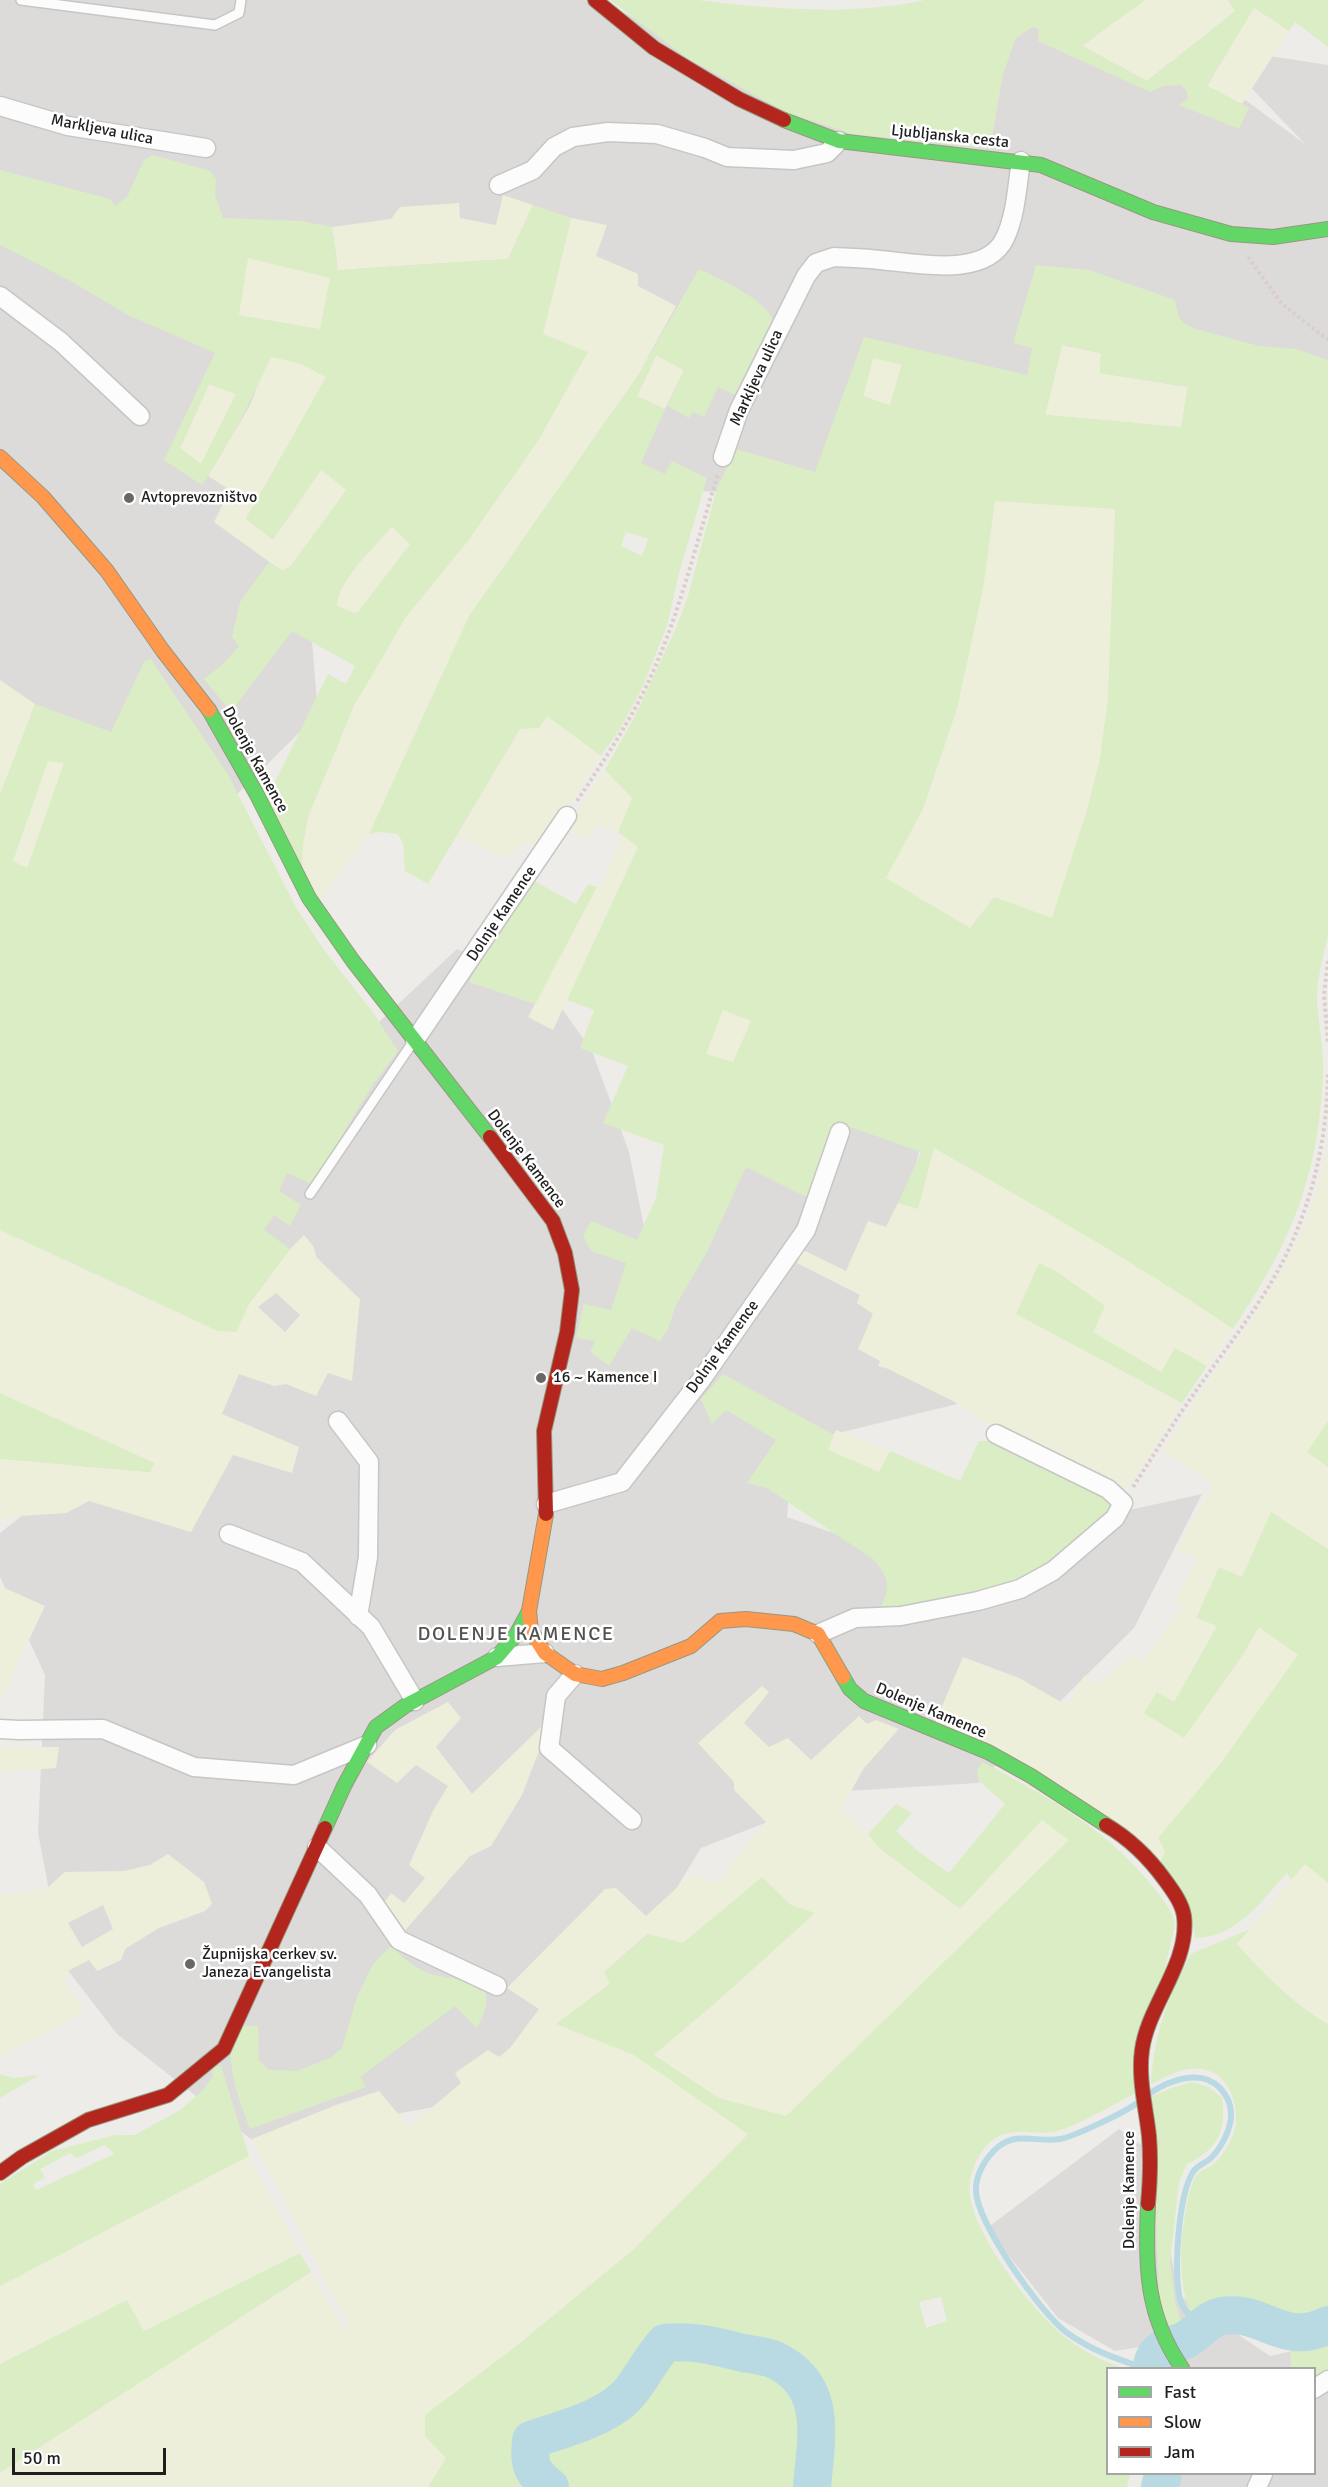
<!DOCTYPE html>
<meta charset="utf-8">
<style>
body{margin:0}
#map{position:relative;width:1328px;height:2487px;overflow:hidden;background:#eeece8;font-family:Signika,sans-serif}
canvas{display:block}
.legend{position:absolute;left:1106px;top:2367px;width:210px;height:108px;box-sizing:border-box;background:#fff;border:2px solid #a5a5a5;margin:0;padding:8px 10px;list-style:none;font-size:18px;color:#1f1f1f}
.legend li{display:flex;align-items:center;gap:12px;height:30px}
.legend b{width:30px;border:2px solid #a5a5a5}
.scale{position:absolute;left:12px;top:2448px;width:154px;height:27px;box-sizing:border-box;border:3px solid #1f1f1f;border-top:0;padding-left:8px;font-size:18px;line-height:21px;white-space:nowrap;color:#1f1f1f;-webkit-text-stroke:4px #fff;paint-order:stroke}
</style>
<div id="map">
<canvas width="1328" height="2487"></canvas>
<ul class="legend">
<li><b style="height:8px;background:#63d668"></b>Fast</li>
<li><b style="height:8px;background:#ff974d"></b>Slow</li>
<li><b style="height:8px;background:#b3261e"></b>Jam</li>
</ul>
<div class="scale">50 m</div>
</div>
<script>
const context = document.querySelector('canvas').getContext('2d');
context.lineJoin = 'round';
function fillPath(path, color) { context.fillStyle = color; context.fill(path, 'evenodd'); }
function strokePath(path, color, width, dash) { context.strokeStyle = color; context.lineWidth = width; context.lineCap = dash ? 'butt' : 'round'; context.setLineDash(dash || []); context.stroke(path); }
function write(font, color, halo, rows, align = 'center') {
  context.font = font + ' Signika,sans-serif'; context.lineWidth = 5; context.setLineDash([]); context.textBaseline = 'middle'; context.strokeStyle = halo; context.fillStyle = color; for (const [text, x, y, turn = 0] of rows) {
    context.save(); context.translate(x, y); context.rotate((+turn || 0) * Math.PI / 180); context.textAlign = isNaN(turn) ? turn : align; if (halo) context.strokeText(text, 0, 0); context.fillText(text, 0, 0); context.restore();
  }
}
const residential = new Path2D(`
 M0 0H597L692 45 1043 17 1210 74 1305 144 1212 47 1328 65V373L840 501 675 489 627 464 654 325 27 207 239 360 299 482 318 714 210 821 0 696Z
 M457 949 548 989 592 1051 629 1152 655 1282 771 1116 870 1122 922 1141 877 1305 978 1399 793 1444 787 1517 933 1567 1088 1519 1202 1494 1134 1628 978 1783 847 1791 701 1848 632 1961 539 2088 252 2140 117 2034 63 1964 38 1833 45 1675 0 1577V1533L47 1496 272 1122Z
 M1119 2129 1150 2151 1179 2295 1270 2356 1328 2343V2487H1168L1170 2474H1314V2368H1158L1146 2346 1115 2351 1058 2318 987 2228Z`);
const farmland = new Path2D(`
 M1145 0H1228L1235 10 1147 81 1082 46Z
 M1254 8 1289 31 1242 104 1207 86Z
 M503 195 533 205 508 259 338 270 332 227 391 219 400 207 459 203 460 218 496 225Z
 M571 218 607 225 596 256 638 274V286L676 306 638 375 494 579 446 665 369 834 319 902 302 870 303 846 308 817 354 706 406 617 468 541 538 441 588 352 543 334Z
 M248 258 330 278 320 329 239 315Z
 M1062 345 1101 353 1100 373 1188 387 1181 427 1045 415Z
 M656 355 684 370 665 409 637 397Z
 M271 356 299 363 327 377 246 519 322 470 346 490 290 567 282 571 214 522 230 490 208 476 249 407Z
 M873 357 902 364 890 406 863 396Z
 M209 384 236 394 201 465 180 448Z
 M995 500 1116 508 1108 697 1100 759 1087 810 1052 918 994 897 970 928 886 878 923 809 957 709 983 589Z
 M391 527 410 543 358 612H352L337 606 336 598 357 567Z
 M0 680 35 704 0 794Z
 M547 716 601 756 540 850 523 841 508 858 458 836 520 729 539 728Z
 M48 761 65 763 27 868 13 862Z
 M605 770 632 798 618 832 598 824 588 839 567 828Z
 M623 834 638 846 553 1030 528 1017 597 887 601 888Z
 M723 1010 751 1020 733 1062 705 1054Z
 M1328 1140V1421L1307 1452 1328 1467V1549L1278 1516 1241 1577 1219 1567 1196 1618 1217 1625 1174 1702 1184 1738 1244 1653 1259 1626 1298 1655 1221 1763 1158 1838 1165 1851 1160 1865 934 1725 963 1657 1019 1678 1068 1706 1084 1676 1099 1684 1133 1655 1143 1661 1182 1606 1174 1601 1198 1558 1178 1549 1213 1483 1163 1451 1201 1391 1249 1325 1278 1277 1300 1236 1315 1196 1326 1158Z
 M933 1148 1086 1235 1185 1296 1233 1329 1207 1366 1175 1348 1161 1372 1093 1332 1057 1272 1039 1264 1016 1314 1182 1403 1130 1485 1125 1488 1118 1486 988 1424 953 1401 886 1368 878 1366 880 1361 858 1349 873 1314 857 1303 860 1295 797 1263 803 1250 846 1271 868 1221 886 1227 898 1203 918 1209Z
 M0 1230 129 1292 235 1332 249 1304 290 1249 304 1235 313 1246 317 1258 360 1299 352 1381 328 1373 316 1396 286 1384 274 1386 239 1374 222 1414 299 1447 292 1473 233 1455 191 1532 89 1501 66 1513 6 1517 0 1524V1459L150 1472 154 1463 0 1393ZM276 1293 300 1315 285 1332 258 1307Z
 M836 1430 890 1451 879 1472 827 1450Z
 M0 1586 45 1606 1 1699H0Z
 M762 1686 769 1692 744 1723 769 1747 788 1738 811 1760 859 1716 867 1724 876 1720 899 1729 864 1768 841 1809 868 1834 878 1847 960 1909 1042 1820 1069 1840 786 2116 719 2098 653 2055 720 1999 814 1913 791 1905 762 1877 683 1944 648 1934 604 1972 610 1984 557 2024 634 2055 749 2134 634 2249 515 2347 425 2415V2436L446 2458 428 2487H0V2473L311 2272 344 2332 350 2328 252 2139 336 2105 379 2091 409 2127 461 2083 455 2073 488 2050 499 2057 510 2048 539 2009 507 1988 605 1889 616 1888 646 1916 693 1873 715 1885 766 1822 734 1790V1782L698 1743Z
 M448 1702 461 1718 436 1747 472 1794 541 1727 544 1730 541 1746 522 1795 491 1846 470 1856 402 1934 384 1903 391 1893 404 1903 425 1878 409 1865 433 1811 448 1786 416 1765 397 1783 367 1762 395 1730Z
 M0 1747H59L56 1768 0 1772Z
 M168 1854 204 1882 212 1904 205 1911 159 1928 125 1949 121 1960 97 1971 89 1960 66 1972 65 1984 85 2011 0 2058V1896L47 1888 65 1872 124 1871 150 1865ZM103 1905 113 1929 82 1947 68 1923Z
 M1305 1863 1328 1883V2024L1316 2017 1264 1974 1237 1944Z
 M249 2156 300 2253 143 2332 126 2300 0 2364V2286Z`);
const grass = new Path2D(`
 M610 0C639 0 669 0 697 0 772 9 850 16 925 0H1145L1082 46 1147 81 1235 11 1228 0H1328V47L1295 22 1289 31 1254 8 1207 86 1249 108 1239 129 1179 105 1188 99 1187 91 1181 85 1163 86 1150 92 1038 41 1039 29 1032 27 1016 38 1003 74 993 132 994 149 852 134 788 113 687 58Z
 M153 155 210 171 216 179 215 195 223 218 301 221 332 227 338 270 508 259 533 205 571 218 543 334 588 352 538 441 468 541 406 617 354 706 308 817 303 846 302 870 267 798 328 674 346 684 355 666 292 631 231 712 204 679 223 664 239 646 232 637 240 602 269 562 282 571 290 567 346 490 321 470 273 540 246 519 326 377 299 363 271 357C251 402 229 444 202 485L164 460 215 353 128 315 69 280 0 245V170L110 199 115 206 127 197 144 160ZM248 258 330 278 320 329 239 315ZM209 384 236 394 201 464 180 448ZM392 527 410 544 358 612H352L337 606C336 583 377 544 392 527Z
 M1036 265 1089 270 1175 300C1178 317 1179 323 1196 329L1259 346 1296 349 1328 360V935C1324 955 1317 977 1317 998 1317 1014 1321 1031 1322 1048 1324 1065 1323 1085 1321 1102 1313 1193 1283 1254 1233 1329 1137 1263 1035 1206 934 1148L918 1209 898 1203 921 1152 839 1123 808 1198 746 1167 707 1252 676 1305 668 1329 660 1341 632 1328 609 1366 590 1352 595 1341 576 1338 584 1304 611 1310 626 1263 591 1251 583 1236 591 1221 637 1240 656 1198 664 1145 603 1123 628 1066 580 1048 594 1010 567 1000 638 847 618 832 632 798 605 770 636 714 676 628 688 596 717 488 736 449 815 472 864 337 1027 375 1032 348 1013 343ZM1062 345 1101 353 1100 373 1188 387 1181 427 1045 415ZM873 358 902 365 890 406 863 396ZM995 501 1115 509 1108 697 1100 759 1087 810 1052 918 994 897 970 928 886 878 923 809 957 709 983 589ZM723 1010 751 1021 733 1062 706 1054Z
 M699 269C721 280 772 301 775 327L736 395 718 387 704 417 693 412 689 418 667 406 684 370 656 355 637 396 665 409 641 463 665 474 672 461 707 478 678 577 667 626 643 686 620 729 601 756 547 716 539 728 520 729 428 884 405 871 403 843 398 834 381 832 369 834 469 616 638 375ZM626 532 648 539 642 556 621 546Z
 M151 659 227 773 297 909 324 950 372 1011 398 1051 374 1083 312 1184 287 1173 279 1191 301 1205 290 1226 274 1215 264 1230 290 1249 249 1304 236 1332 218 1331 0 1230V794L35 704 111 732 144 662ZM48 761 64 763 27 868 13 861Z
 M534 881 576 904 588 884 597 887 535 1004 469 982 494 939Z
 M1039 1263 1057 1272 1105 1306 1093 1332 1161 1372 1175 1348 1207 1366 1182 1403 1016 1314Z
 M723 1374 834 1435 828 1450 879 1472 890 1451 960 1481 979 1441H993L1107 1496 1113 1512 1075 1547 1016 1586 903 1610 880 1609C891 1586 889 1578 873 1559L767 1488 747 1483 776 1440 726 1410 712 1424 701 1399Z
 M0 1393 154 1463 150 1472 0 1459Z
 M1328 1421V1467L1307 1452Z
 M1271 1512 1328 1549V1883L1305 1864 1291 1880 1287 1873C1261 1901 1237 1938 1195 1938L1192 1917 1160 1865 1165 1851 1158 1838 1221 1763 1298 1655 1259 1627 1244 1653 1184 1738 1144 1713 1157 1692 1174 1702 1217 1626 1196 1618 1219 1567 1242 1577Z
 M982 1762C1047 1796 1102 1826 1149 1882 1160 1895 1172 1909 1175 1925L1136 2093C1116 2103 1072 2129 1053 2132 1035 2135 1010 2127 994 2139 978 2150 967 2177 970 2196 977 2240 1034 2314 1070 2341 1086 2353 1104 2361 1122 2368H1108V2474H1130L1127 2487H821C821 2450 832 2391 797 2366 778 2353 755 2348 733 2342 710 2336 683 2328 661 2338 640 2349 634 2374 618 2390 594 2414 555 2424 524 2436 520 2461 524 2470 542 2487H428L446 2458 425 2436V2415L515 2347 634 2249 748 2134 634 2055 556 2024 610 1984 604 1972 649 1934 683 1943 762 1877 791 1905 815 1913 720 1999 654 2055 719 2098 786 2116 1069 1840 1042 1820 960 1909 878 1847 868 1834 896 1804 912 1813 896 1831 919 1852 949 1873 1005 1804 979 1781 977 1771ZM941 2297 947 2321 926 2328 919 2302Z
 M1250 1929 1237 1944C1263 1973 1293 2004 1328 2024V2371L1321 2375H1315L1314 2368H1291L1290 2354 1299 2339C1296 2332 1293 2323 1288 2318 1276 2306 1235 2299 1219 2302 1206 2305 1205 2315 1190 2312 1176 2276 1181 2231 1189 2193 1191 2189 1193 2180 1196 2176 1200 2170 1209 2168 1215 2163 1225 2154 1234 2136 1236 2123 1238 2094 1222 2064 1189 2069 1176 2071 1163 2078 1151 2084 1154 2033 1167 2000 1191 1954Z
 M391 1946C400 1954 410 1965 421 1970 454 1986 509 1969 477 2028L455 2006 360 2077 366 2087 250 2129C237 2094 231 2080 230 2042L243 2026H258L259 2060 269 2070 297 2071 330 2058 342 2048 357 1997 373 1964Z
 M212 2065 221 2066 249 2156 0 2286V2184L52 2151 115 2135H135L180 2110 204 2089 213 2076ZM105 2145 114 2154 36 2190 33 2184 45 2178 40 2169 70 2153 77 2158Z
 M0 2074 13 2078 39 2075 0 2098Z
 M1192 2082 1209 2087 1222 2098C1227 2132 1217 2149 1187 2164L1179 2182 1170 2261 1175 2302 1183 2327 1167 2339 1160 2321 1151 2097 1171 2088Z
 M300 2253 311 2272 0 2473V2364L127 2300 144 2331Z
 M688 2347 754 2364 796 2383 813 2420 807 2487H569L555 2483 538 2468 540 2446C573 2440 616 2423 637 2396 656 2372 653 2356 688 2347Z`);
const stream = new Path2D(`
 M1149 2094C1169 2080 1201 2068 1220 2088 1228 2097 1231 2104 1231 2117 1230 2131 1221 2148 1211 2158 1206 2163 1197 2165 1193 2172 1178 2196 1173 2275 1181 2303 1183 2311 1196 2320 1202 2326
 M1139 2102C1125 2112 1076 2136 1060 2139 1039 2143 1017 2131 998 2147 986 2157 975 2175 976 2191 977 2223 1040 2312 1066 2332 1090 2350 1117 2359 1144 2368`);
const river = new Path2D(`
 M1152 2368C1153 2349 1167 2347 1183 2341 1197 2335 1206 2319 1222 2316 1263 2309 1283 2348 1328 2325
 M550 2487C530 2471 529 2465 531 2440 562 2429 609 2418 630 2392 643 2376 651 2358 665 2343 694 2340 715 2346 743 2353 753 2355 765 2356 775 2360 829 2386 816 2438 812 2487
 M1160 2487 1163 2474`);
const path = new Path2D(`
 M1248 257 1282 304 1328 340
 M577 801C601 765 625 729 644 691 678 622 695 546 718 474
 M1328 961 1324 994 1328 1042
 M1133 1487C1153 1456 1172 1425 1193 1395 1216 1362 1242 1329 1264 1294 1306 1229 1327 1151 1328 1074`);
const lane = new Path2D(`
 M21 0 215 25 239 13 241 0
 M310 1194 413 1042`);
const street = new Path2D(`
 M0 106 68 126 206 148
 M499 185 533 170 554 147 573 137 608 132 657 134 705 148 727 157 794 160 827 153 839 141
 M0 296 61 342 140 416
 M723 457 739 410 806 276 816 263 834 257C850 258 865 258 880 260 915 263 986 279 1005 238 1016 215 1017 186 1021 161
 M415 1040 567 816
 M338 1421 369 1462 368 1557 358 1616
 M546 1504 622 1482 701 1380 806 1230 840 1132
 M229 1534 302 1562 371 1627 415 1701
 M818 1634 855 1618 901 1616 978 1601 1020 1589 1053 1571 1115 1518 1123 1503 1108 1489 996 1434
 M497 1657 545 1653
 M575 1674 556 1696 549 1748 632 1820
 M0 1729 19 1730 103 1729 194 1767 294 1775 367 1745
 M317 1847 368 1895 399 1940 497 1986
 M1314 2389 1328 2380
 M1257 2487 1263 2474`);
const fast = new Path2D(`
 M784 120 839 141 1041 165 1153 212 1231 234 1273 237 1328 229
 M209 710 256 793 309 898 353 961 490 1137
 M843 1677 850 1689 864 1701 988 1752 1031 1776 1106 1825
 M325 1828 344 1786 376 1727 405 1706 497 1657 516 1635 529 1611
 M1148 2204C1145 2266 1146 2316 1182 2368`);
const slow = new Path2D(`
 M0 457 43 497 107 571 163 651 209 710
 M546 1514 529 1611 531 1631 545 1653 575 1674 602 1679 623 1673 691 1646 720 1621 746 1619 794 1624 818 1634 843 1677`);
const jam = new Path2D(`
 M595 0 654 48 739 99 784 120
 M490 1137 553 1221 565 1253 572 1290 567 1332 544 1431 546 1514
 M1106 1825C1130 1839 1149 1858 1165 1880 1173 1891 1182 1903 1184 1916 1190 1963 1148 2005 1142 2050 1138 2079 1146 2108 1149 2136 1151 2159 1150 2182 1148 2204
 M0 2173 22 2157 88 2120 168 2095 224 2049 325 1828`);
const markers = [
 [129,498,6,"#676765"],
 [541,1378,6,"#676765"],
 [190,1964,6,"#676765"]
];
const streetNames = [
 ["Markljeva ulica",102,130,11],
 ["Ljubljanska cesta",950,137,6],
 ["Markljeva ulica",757,378,-65],
 ["Dolenje Kamence",255,760,61],
 ["Dolnje Kamence",502,914,-56],
 ["Dolenje Kamence",526,1159,53],
 ["Dolnje Kamence",723,1347,-54],
 ["Dolenje Kamence",931,1711,23],
 ["Dolenje Kamence",1130,2190,-90]
];
const poiNames = [
 ["Avtoprevozništvo",141,498],
 ["16 ~ Kamence I",553,1378],
 ["Župnijska cerkev sv.",202,1955],
 ["Janeza Evangelista",202,1973]
];
const quarterNames = [
 ["DOLENJE KAMENCE",516,1635]
];
fillPath(residential, '#dddbd9');
fillPath(farmland, '#eeefda');
fillPath(grass, '#daedc4');
strokePath(stream, '#b9dae3', 6);
strokePath(river, '#b9dae3', 38);
strokePath(lane, '#c6c6c4', 12);
strokePath(street, '#c6c6c4', 21);
strokePath(fast, '#97987f', 16);
strokePath(slow, '#97987f', 16);
strokePath(jam, '#97987f', 16);
strokePath(path, '#dccdca', 4, [3, 3]);
strokePath(lane, '#fcfcfc', 9);
strokePath(street, '#fcfcfc', 18);
strokePath(fast, '#63d668', 14);
strokePath(slow, '#ff974d', 14);
strokePath(jam, '#b3261e', 14);
for (const [x, y, r, color] of markers) { const dot = new Path2D(); dot.arc(x, y, r, 0, 2 * Math.PI); context.fillStyle = color; context.fill(dot); strokePath(dot, '#fff', 2); }
write('16px', '#1f1f1f', '#fff', streetNames);
write('16px', '#1f1f1f', '#fff', poiNames, 'left');
context.letterSpacing = '1.5px';
write('20px', '#525252', '#fff', quarterNames);
context.letterSpacing = '0px';
</script>
